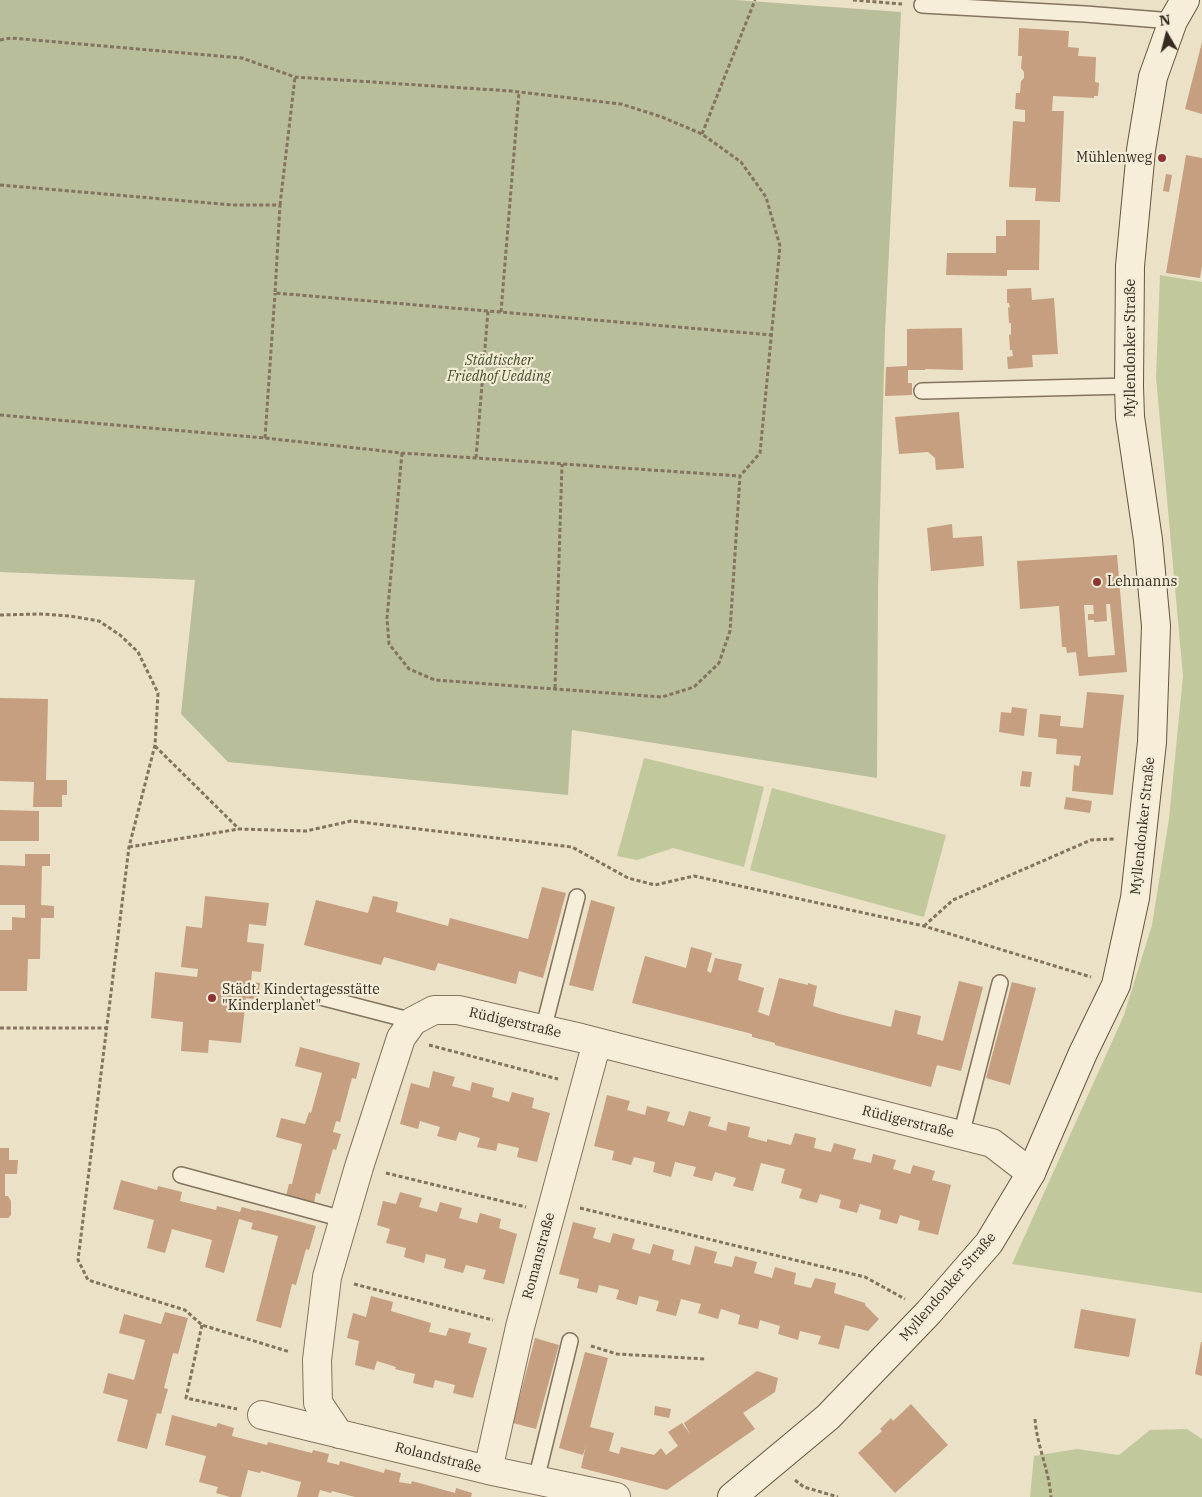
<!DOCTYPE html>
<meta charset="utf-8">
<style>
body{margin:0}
#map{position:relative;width:1202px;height:1497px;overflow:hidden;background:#eae1c7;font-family:"IBM Plex Serif",serif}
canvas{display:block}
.north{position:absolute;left:1142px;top:10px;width:50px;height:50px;-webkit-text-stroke:4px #f2ebd6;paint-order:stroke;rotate:352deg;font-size:14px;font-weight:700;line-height:20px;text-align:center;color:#362b20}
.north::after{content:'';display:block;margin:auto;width:18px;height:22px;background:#362b20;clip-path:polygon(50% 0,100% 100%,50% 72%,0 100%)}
</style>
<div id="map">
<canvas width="1202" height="1497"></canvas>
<div class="north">N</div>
</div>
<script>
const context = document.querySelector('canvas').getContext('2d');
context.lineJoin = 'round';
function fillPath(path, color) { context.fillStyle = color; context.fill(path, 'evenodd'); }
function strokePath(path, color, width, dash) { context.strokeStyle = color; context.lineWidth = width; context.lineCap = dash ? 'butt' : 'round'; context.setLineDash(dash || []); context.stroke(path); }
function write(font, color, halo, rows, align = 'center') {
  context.font = font + ' "IBM Plex Serif",serif'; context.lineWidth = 4.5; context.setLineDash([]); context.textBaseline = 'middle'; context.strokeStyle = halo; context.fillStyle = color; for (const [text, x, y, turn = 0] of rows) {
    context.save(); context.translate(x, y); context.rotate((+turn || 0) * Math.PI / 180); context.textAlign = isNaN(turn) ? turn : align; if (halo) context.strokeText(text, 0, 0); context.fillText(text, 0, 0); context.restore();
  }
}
const green = new Path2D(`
 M1160 275 1202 282V1293L1012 1264 1124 1015 1152 925 1169 819 1183 676 1156 377Z
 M644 758 764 787 744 867 673 848 637 860 617 856Z
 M772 788 946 835 924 917 750 870Z
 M1187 1429 1202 1439V1497H1030L1034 1456 1077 1449 1119 1455 1150 1430Z`);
const cemetery = new Path2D(`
 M0 0H736L901 12 885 331 878 588 877 778 572 730 568 795 228 762 181 714 195 580 0 572Z`);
const building = new Path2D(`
 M1019 28 1069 31 1068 47 1079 48 1078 56 1096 57 1095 82 1099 83 1098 96H1094V98L1053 96 1052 111H1064L1060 202 1035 201 1036 188 1009 187 1013 121 1025 122V110L1015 109 1016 93H1020L1021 81 1024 78V72L1021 68 1022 56H1018Z
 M1202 42V114L1185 109Z
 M1186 155 1202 158V266L1200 278 1166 273Z
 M1166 174 1172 175 1169 192 1163 191Z
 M1006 220H1040L1039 270H1007V276L946 275 947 253H996V236H1006Z
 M1031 288 1032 300 1054 298 1058 354 1032 355 1033 367 1008 369 1007 357 1013 356 1012 350H1010L1009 334 1011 335V323H1009L1008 307 1010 308 1009 303H1007V289Z
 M962 328 963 370 925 369V370H908V383H912V395L885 396 886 367 907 366V329Z
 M959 412 964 468 936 470 935 458 928 452 899 454 895 417Z
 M952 524 953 538 982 536 984 566 931 571 927 528Z
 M1117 555 1127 672 1079 676 1076 652 1067 653 1066 647H1062L1059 606 1020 609 1017 561ZM1106 604H1110L1115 655 1088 657 1084 605H1093L1094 614H1088V620H1094V622L1107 621Z
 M1087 692 1124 695 1113 795 1072 791 1074 765 1079 766 1081 756 1056 754 1057 739 1038 737 1040 714 1061 716 1060 726 1083 728Z
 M0 698 48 699 46 780H67V795H62V807H33L34 782 0 781Z
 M1012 707 1027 709 1024 736 999 732 1001 712 1011 713Z
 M1022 771 1032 772 1030 787 1020 786Z
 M1066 797 1092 801 1090 813 1064 809Z
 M0 810 39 811V841H0Z
 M25 854H50V866H42L41 905 54 906V918H41L40 959H28L27 991H0V930H12V917L25 918V905H0V865L25 866Z
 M542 887 566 893 543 978 519 971 516 984 438 963 435 971 384 957 381 965 304 945 316 900 368 913 373 896 398 902 396 912 448 926 450 918 528 939Z
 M205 896 269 903 266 926 249 924 247 942 264 944 261 972 252 971 251 982 260 983 258 1000 246 998 241 1043 209 1040 208 1053 181 1051 183 1022 151 1018 155 972 197 977 198 969 181 967 186 926 202 928Z
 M591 900 615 907 593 991 569 985Z
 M691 947 712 953 707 971 711 973 715 958 742 964 738 980 764 988 758 1012 769 1016 779 978 808 985V983L817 986 813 1006 839 1014 891 1027 895 1010 921 1016 917 1034 943 1041 959 981 983 987 961 1071 937 1065 931 1087 775 1045V1043L752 1037V1034L632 1003 645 956 686 968Z
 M1012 982 1036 988 1010 1085 986 1078Z
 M300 1047 360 1063 356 1079 352 1078 340 1122 336 1121 333 1132 341 1134 336 1150 333 1149 320 1194 316 1193 314 1203 286 1196 289 1184H292L302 1144 276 1137 281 1118 305 1124 309 1112 311 1113 322 1073 295 1066Z
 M433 1071 455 1077 452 1086 470 1091 472 1082 494 1088 492 1097 509 1102 512 1092 534 1098 532 1108 550 1113 537 1162 517 1157 519 1148 498 1143 496 1151 477 1147 480 1138 459 1132 456 1141 437 1136 440 1127 420 1121 418 1129 400 1124 411 1083 429 1088Z
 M607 1095 630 1101 627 1110 645 1115 647 1106 670 1112 667 1121 684 1126 689 1111 711 1117 708 1126 726 1131 728 1122 750 1127 748 1137 767 1142V1139L791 1145 795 1133 816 1138 814 1148 831 1152 834 1143 856 1149 853 1159 871 1163 873 1154 896 1160 893 1169 910 1174 913 1165 935 1171 932 1180 951 1185 938 1235 918 1230 920 1221 900 1215 897 1224 879 1219 881 1210 860 1204 857 1213 839 1208 841 1200 820 1194 817 1203 799 1198 802 1189 781 1183 785 1169 761 1163 753 1191 733 1186 736 1178 715 1172 712 1181 693 1176 696 1167 675 1162 671 1177 653 1172 655 1162 634 1157 631 1165 612 1160 614 1151 594 1146Z
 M0 1148H9V1160H18L17 1174H5V1196H8L11 1201V1215L8 1218H0Z
 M121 1180 157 1190 158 1186 182 1192 180 1201 216 1210 217 1206 240 1212 242 1207 256 1211 257 1210 316 1226 309 1250 306 1249 296 1285 292 1284 281 1328 256 1321 278 1236 251 1229 253 1223 239 1219 224 1273 205 1267 212 1240 172 1229 165 1253 147 1248 154 1220 113 1209Z
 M400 1192 422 1198 419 1207 437 1212 440 1202 462 1208 459 1218 477 1223 480 1213 501 1219 499 1228 517 1234 504 1284 483 1279 486 1270 466 1265 463 1273 444 1268 446 1259 426 1254 424 1263 404 1257 406 1248 386 1243 390 1229 377 1225 383 1201 396 1204Z
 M573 1222 596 1228 593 1238 610 1243 613 1233 635 1239 632 1249 650 1254 653 1244 674 1250 672 1260 690 1265 695 1246 717 1252 714 1263 732 1267 735 1256 757 1262 754 1273 772 1278 775 1267 796 1273 794 1284 811 1288 815 1278 836 1283 834 1293 865 1303V1305L879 1319 868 1331 845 1325 839 1349 818 1344 821 1336 800 1331 798 1340 778 1334 780 1326 760 1320 758 1329 738 1324 740 1315 721 1309 718 1319 698 1313 701 1304 681 1299 676 1316 656 1311 659 1301 639 1296 637 1305 616 1299 619 1290 599 1285 597 1293 577 1288 579 1279 559 1274Z
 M371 1296 393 1302 391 1311 431 1323 429 1332 446 1336 449 1328 471 1333 468 1343 487 1348 473 1398 453 1393 455 1385 435 1380 433 1388 413 1383 415 1374 395 1369 396 1367 377 1361 374 1370 355 1365 359 1341 347 1338 353 1313 366 1317Z
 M1081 1309 1136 1319 1129 1357 1074 1348Z
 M165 1312 188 1318 178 1354 173 1353 164 1388 168 1389 161 1414 157 1413 147 1449 117 1441 128 1400 103 1393 108 1373 134 1380 145 1340 119 1333 124 1314 161 1324Z
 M535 1338 559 1345 536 1429 513 1423Z
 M1201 1342H1202V1376L1195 1374Z
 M585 1352 608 1358 590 1427 614 1433 609 1451 619 1454 621 1447 654 1455 661 1448 666 1455 678 1446 668 1432 682 1423 690 1434 684 1423 757 1371 778 1378 775 1392 743 1413 755 1429 667 1490 581 1468 586 1445 583 1455 559 1448Z
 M911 1404 948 1445 895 1493 858 1453 882 1431 880 1429 891 1418 893 1421Z
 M655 1406 671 1409 669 1418 654 1415Z
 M172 1415 216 1427 218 1423 234 1428 232 1436 267 1445 268 1442 312 1453 313 1450 329 1454 327 1462 339 1465 340 1461 384 1473 385 1469 401 1473 399 1482 411 1484 412 1481 455 1493 456 1488 472 1493 471 1497H355L332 1491 331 1493 320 1490 318 1497H297L301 1482 261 1471 260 1473 248 1470 241 1497H230L216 1493 218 1487 199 1482 206 1456 165 1445Z`);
const path = new Path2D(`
 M853 0 902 4
 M0 40 11 38 242 58 295 77 511 91 621 104 662 117 702 134 741 162 766 197 780 246 760 453 740 476 730 631 719 663 694 687 662 697 435 680 409 669 389 644 387 618 402 453
 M702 134 755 0
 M0 185 233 205H280L275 293 772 335
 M280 205 295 77
 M501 312 519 92
 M0 415 265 438 402 453 740 476
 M265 438 275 293
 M476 458 488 311
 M0 615 41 614 70 616 99 621 120 635 138 652 158 693 155 745 129 847 78 1260 88 1280 185 1310 202 1325 290 1352
 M555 688 562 464
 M155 746 239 829
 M129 847 239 829 306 831 351 821 572 847 628 878 655 885 694 876 924 926 1091 977
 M924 926 953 900 1091 840 1115 839
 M0 1028H106
 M429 1045 558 1079
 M386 1173 526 1207
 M580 1208 865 1277 905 1299
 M354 1284 493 1320
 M202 1325 186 1398 237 1409
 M591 1346 617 1354 706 1359
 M1035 1419C1037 1446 1049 1470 1051 1497
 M795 1480 804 1487 838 1497`);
const lane = new Path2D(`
 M922 5 1085 14 1173 21
 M922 391 1129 386
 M309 994 413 1021
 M543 1030 577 897
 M961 1135 1000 983
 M181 1175 343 1219
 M536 1480 570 1341`);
const street = new Path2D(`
 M262 1415 488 1470 616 1497
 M339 1434 318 1403 317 1360 327 1277 359 1167 401 1038 413 1021 434 1010H458L581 1038 992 1143 1031 1173
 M488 1470 520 1327 597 1042`);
const secondary = new Path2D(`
 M732 1497 828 1417 929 1312 989 1243 1031 1173 1083 1053 1116 985 1135 898 1152 742 1156 626 1148 540 1130 417 1129 386 1130 266 1141 150 1153 77 1173 21 1185 0`);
const markers = [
 [1162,158,5,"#8e3533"],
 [1097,582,5,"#8e3533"],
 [212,998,5,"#8e3533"]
];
const poiNames = [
 ["Mühlenweg",1152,158,"right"],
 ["Lehmanns",1107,582],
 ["Städt. Kindertagesstätte",222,990],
 ["\"Kinderplanet\"",222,1006]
];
const streetNames = [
 ["Myllendonker Straße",1131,348,-90],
 ["Myllendonker Straße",1143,826,-84],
 ["Rüdigerstraße",515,1023,13],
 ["Rüdigerstraße",908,1122,14],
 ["Romanstraße",539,1256,-75],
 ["Myllendonker Straße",948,1287,-49],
 ["Rolandstraße",438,1458,14]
];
const parkNames = [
 ["Städtischer",499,361],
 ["Friedhof Uedding",499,377]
];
fillPath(green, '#c1c89b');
fillPath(cemetery, '#b8bd9a');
fillPath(building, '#c59f80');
strokePath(lane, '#84735e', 18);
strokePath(street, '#84735e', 30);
strokePath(secondary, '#665541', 30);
strokePath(path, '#84735e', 3, [4, 2.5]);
strokePath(lane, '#f6eed9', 15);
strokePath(street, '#f6eed9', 28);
strokePath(secondary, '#f6eed9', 28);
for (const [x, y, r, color] of markers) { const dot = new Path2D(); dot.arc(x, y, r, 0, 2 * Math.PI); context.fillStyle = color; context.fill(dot); strokePath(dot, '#f2ebd6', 2); }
write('14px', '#362b20', '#f2ebd6', poiNames, 'left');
write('14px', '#362b20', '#f2ebd6', streetNames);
write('italic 14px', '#455029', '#f2ebd6', parkNames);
</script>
